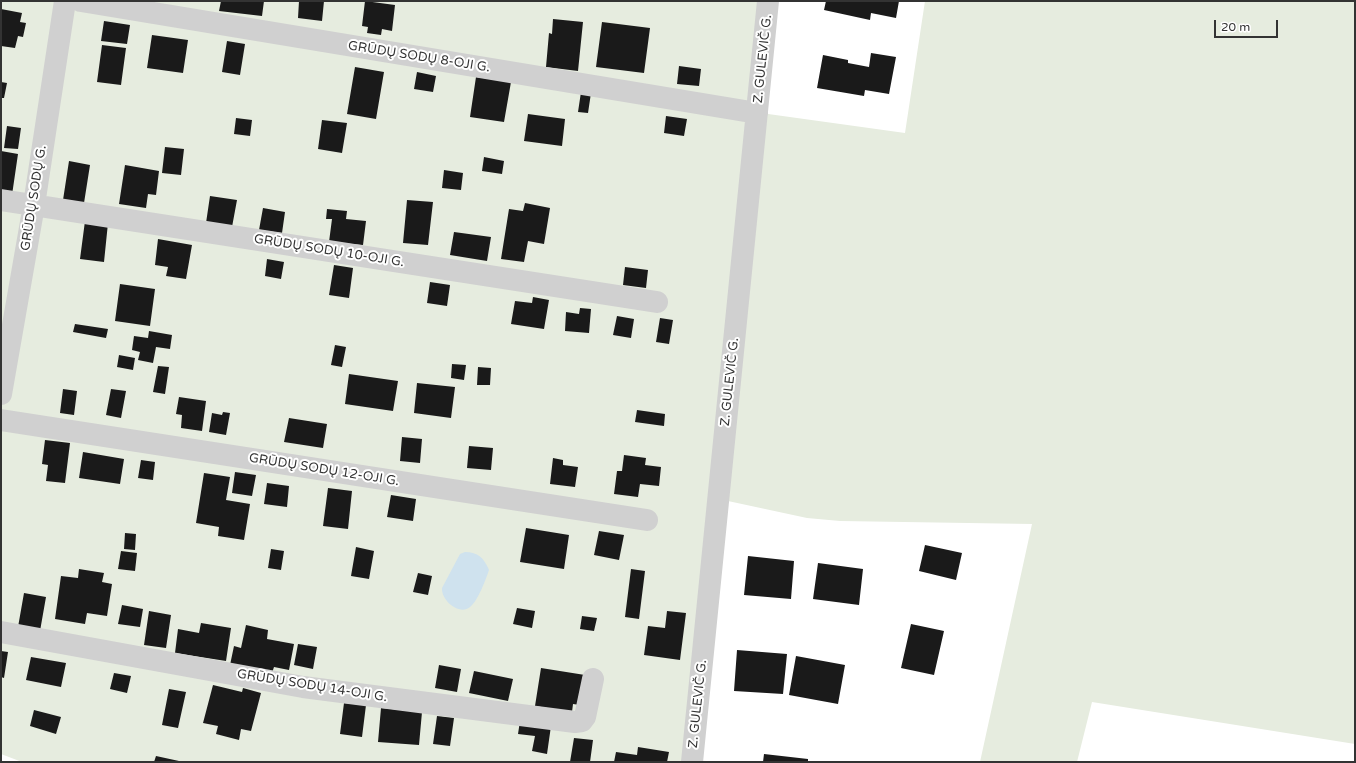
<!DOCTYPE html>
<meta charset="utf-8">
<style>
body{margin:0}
#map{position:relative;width:1356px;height:763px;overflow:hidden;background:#fff;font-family:"Varela Round",sans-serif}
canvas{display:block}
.frame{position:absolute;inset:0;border:2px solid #333;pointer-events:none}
.scale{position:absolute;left:1214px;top:20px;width:64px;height:18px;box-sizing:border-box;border:2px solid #333;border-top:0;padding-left:5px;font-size:12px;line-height:14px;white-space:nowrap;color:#333;-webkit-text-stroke:3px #fff;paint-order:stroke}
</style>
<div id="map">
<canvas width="1356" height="763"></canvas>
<div class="frame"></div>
<div class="scale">20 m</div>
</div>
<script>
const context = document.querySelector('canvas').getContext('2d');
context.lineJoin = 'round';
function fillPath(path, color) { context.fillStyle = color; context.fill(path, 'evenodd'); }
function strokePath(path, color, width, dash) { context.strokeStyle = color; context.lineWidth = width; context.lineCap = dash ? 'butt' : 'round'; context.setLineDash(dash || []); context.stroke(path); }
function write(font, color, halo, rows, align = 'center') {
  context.font = font + ' "Varela Round",sans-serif'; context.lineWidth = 4; context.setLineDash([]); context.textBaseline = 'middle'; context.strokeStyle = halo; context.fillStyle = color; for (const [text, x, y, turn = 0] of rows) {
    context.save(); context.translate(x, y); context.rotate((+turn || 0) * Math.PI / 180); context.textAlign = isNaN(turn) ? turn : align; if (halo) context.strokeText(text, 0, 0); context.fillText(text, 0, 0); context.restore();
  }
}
const green = new Path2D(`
 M1 1H778L761 113 905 133 925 1H1355V744L1092 702 1077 762H980L1032 524 840 521 807 518 714 498 685 759 717 762H22L1 754Z`);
const water = new Path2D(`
 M465 552C478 552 484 558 489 570 486 579 478 601 470 607 459 616 441 600 442 588L460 554Z`);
const building = new Path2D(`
 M221 1H264L262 16 219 11Z
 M299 1H324L322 21 298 18Z
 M365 1 395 5 392 31 382 29 381 35 367 33 368 27 362 26Z
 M826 1H899L896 18 871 13 870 20 824 10Z
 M1 9 22 13 20 22 26 23 23 37 18 36 15 48 1 46Z
 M553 19 583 22 578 71 546 67 549 33 552 34Z
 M104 21 130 25 127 44 101 41Z
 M602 22 650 28 644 73 596 67Z
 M152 35 188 40 183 73 147 68Z
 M227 41 245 44 240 75 222 72Z
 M102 45 126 48 121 85 97 82Z
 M871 53 896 57 889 94 865 90 864 96 817 88 823 55 848 60V63L869 67Z
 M679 66 701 69 699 86 677 84Z
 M355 67 384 72 376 119 347 114Z
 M417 72 436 76 433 92 414 89Z
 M476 77 511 82 504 122 470 117Z
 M1 82 7 83 4 98H1Z
 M581 92 591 93 588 113 578 112Z
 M528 114 565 119 562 146 524 141Z
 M666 116 687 119 684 136 664 133Z
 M236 118 252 120 250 136 234 134Z
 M322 120 347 123 342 153 318 149Z
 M7 126 21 128 18 149 4 148Z
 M165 147 184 149 181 175 162 173Z
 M1 151 18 154 12 195 1 193Z
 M484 157 504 161 502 174 482 171Z
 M69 161 90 165 84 203 63 200Z
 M125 165 159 171 156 195 148 194 146 208 119 204Z
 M444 170 463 173 461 190 442 188Z
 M210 196 237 200 232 227 206 223Z
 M407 200 433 202 428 245 403 243Z
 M525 203 550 208 544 244 528 241 524 262 501 259 509 209 523 211Z
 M263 208 285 212 282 233 259 230Z
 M327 209 347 211 346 219 366 221 363 245 329 242 332 219H326Z
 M85 221 108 223 104 262 80 259Z
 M454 232 491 237 487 261 450 255Z
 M158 239 192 245 186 279 166 276 168 267 155 265Z
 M267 259 284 262 281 279 265 276Z
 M334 265 353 268 349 298 329 295Z
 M625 267 648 270 646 288 623 285Z
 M430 282 450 285 447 306 427 303Z
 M120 284 155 289 150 326 115 321Z
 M533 297 549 300 544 329 511 324 515 301 532 303Z
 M580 308 591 309 589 333 565 331 566 312 579 314Z
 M617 316 634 319 631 338 613 335Z
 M660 318 673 320 669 344 656 342Z
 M75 324 108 329 106 338 73 332Z
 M149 331 172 335 170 349 156 347 153 363 138 360 140 352 132 350 134 336 148 338Z
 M335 345 346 347 342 367 331 365Z
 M119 355 135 358 133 370 117 367Z
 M452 364 466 365 464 380 451 378Z
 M158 366 169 367 165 394 153 392Z
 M478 367 491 368 490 385H477Z
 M349 374 398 381 393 411 345 404Z
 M417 383 455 387 451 418 414 413Z
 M63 389 77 391 74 415 60 413Z
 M111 389 126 391 121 418 106 415Z
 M179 397 206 401 202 431 181 428 182 415 176 414Z
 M637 410 665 414 664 426 635 422Z
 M223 412 230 413 226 435 209 432 212 413 222 415Z
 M289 418 327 424 323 448 284 442Z
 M402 437 422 439 420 463 400 461Z
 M45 440 70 443 65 483 46 481 48 465 42 464Z
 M469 446 493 448 491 470 467 468Z
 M83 452 124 459 120 484 79 478Z
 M624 455 646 458 645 465 661 467 659 486 640 484 638 497 614 494 617 471H622Z
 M553 458 563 460V465L578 467 575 487 550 484Z
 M141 460 155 462 153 480 138 478Z
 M235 472 256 475 252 496 232 493Z
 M204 473 230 477 226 500 250 504 244 540 218 536 219 527 196 523Z
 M267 483 289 486 287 507 264 504Z
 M328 488 352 491 348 529 323 526Z
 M391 495 416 499 413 521 387 517Z
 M526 528 569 535 564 569 520 562Z
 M599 531 624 535 619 560 594 555Z
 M125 533 136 534 135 550 124 549Z
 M925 545 962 553 956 580 919 571Z
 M356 547 374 551 369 579 351 576Z
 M271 549 284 551 281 570 268 568Z
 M121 551 137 553 135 571 118 569Z
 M748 556 794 561 791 599 744 595Z
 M818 563 863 569 859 605 813 599Z
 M79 569 104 573 102 582 112 584 107 616 87 613 85 624 55 619 61 576 78 578Z
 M631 569 645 571 639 619 625 617Z
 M418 573 432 576 428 595 413 592Z
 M24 593 46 597 40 631 18 627Z
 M122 605 143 609 140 627 118 624Z
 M517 608 535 611 532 628 513 624Z
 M149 611 171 615 166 648 144 645Z
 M667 611 686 613 680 660 644 655 648 626 665 628Z
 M582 616 597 618 594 631 580 629Z
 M201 623 231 628 226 661 175 653 178 629 199 633Z
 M911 624 944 631 934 675 901 668Z
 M246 625 268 630 267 639 294 644 289 670 274 667 272 673 230 665 234 646 241 648Z
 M298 644 317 647 313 669 294 665Z
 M737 650 787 654 783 694 734 691Z
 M1 651 8 652 4 678 1 677Z
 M796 656 845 665 838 704 789 695Z
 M31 657 66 663 61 687 26 680Z
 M439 665 461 669 457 692 435 688Z
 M541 668 585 675 580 705 573 704 572 712 535 706Z
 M474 671 513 679 508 701 469 693Z
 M114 673 131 676 127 693 110 689Z
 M213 685 242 692 243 688 261 693 251 731 241 729 239 740 216 734 218 726 203 723Z
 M169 689 186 692 178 728 162 725Z
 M344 703 366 705 362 737 340 734Z
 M381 708 422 712 419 745 378 742Z
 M34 710 61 717 56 734 30 726Z
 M437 716 454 718 450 746 433 744Z
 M520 721 551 726 547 754 532 751 535 736 518 734Z
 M574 738 593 740 590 762H570Z
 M638 747 669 752 667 762H614L616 752 637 755Z
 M764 754 808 759V762H763Z
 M156 756 179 761V762H154Z`);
const street = new Path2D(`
 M81 1 757 113
 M1 200 657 302
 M1 394 34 205 65 1
 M1 420 647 520
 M1 632 303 687 575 722 582 721 585 717 593 679
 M692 762 768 1`);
const streetNames = [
 ["GRŪDŲ SODŲ 8-OJI G.",419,57,9],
 ["Z. GULEVIČ G.",763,59,-84],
 ["GRŪDŲ SODŲ G.",34,198,-81],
 ["GRŪDŲ SODŲ 10-OJI G.",329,251,9],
 ["Z. GULEVIČ G.",730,382,-84],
 ["GRŪDŲ SODŲ 12-OJI G.",324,470,9],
 ["GRŪDŲ SODŲ 14-OJI G.",312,686,9],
 ["Z. GULEVIČ G.",698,704,-84]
];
fillPath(green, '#e6ecdf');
fillPath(water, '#cfe2ee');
fillPath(building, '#1a1a1a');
strokePath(street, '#d0d0d0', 22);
write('13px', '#333', '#fff', streetNames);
</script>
